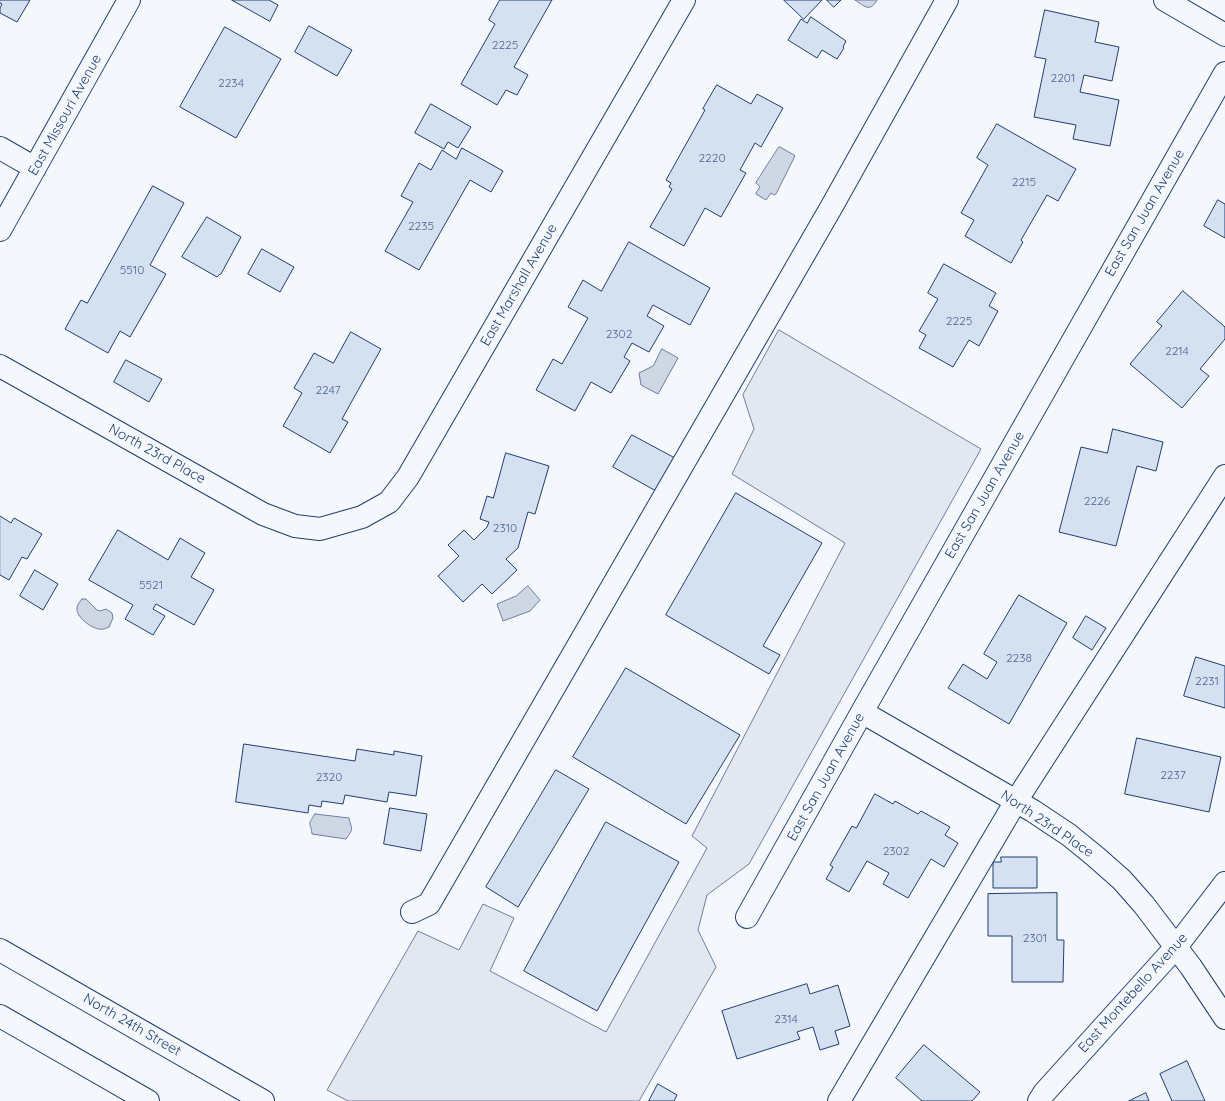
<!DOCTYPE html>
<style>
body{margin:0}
canvas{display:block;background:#f4f7fb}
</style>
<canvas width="1225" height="1101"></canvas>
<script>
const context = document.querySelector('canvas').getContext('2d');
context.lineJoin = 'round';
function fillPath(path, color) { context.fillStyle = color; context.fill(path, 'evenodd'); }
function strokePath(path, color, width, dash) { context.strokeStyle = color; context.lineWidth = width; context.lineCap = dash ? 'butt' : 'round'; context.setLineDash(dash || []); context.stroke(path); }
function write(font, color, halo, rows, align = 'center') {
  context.font = font + ' Quicksand,sans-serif'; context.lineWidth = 3; context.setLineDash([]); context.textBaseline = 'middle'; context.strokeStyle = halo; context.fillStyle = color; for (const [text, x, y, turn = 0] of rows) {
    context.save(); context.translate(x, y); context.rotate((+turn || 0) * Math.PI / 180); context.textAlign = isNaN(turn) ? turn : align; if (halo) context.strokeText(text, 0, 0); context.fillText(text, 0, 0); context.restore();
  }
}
const parking = new Path2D(`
 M779 330 981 449 749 864 707 895 698 930 716 967 639 1101H348L327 1090 418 931 459 950 483 904 514 918 490 971 606 1032 707 848 692 836 845 543 732 474 754 429 743 395Z`);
const water = new Path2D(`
 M855 0H877C870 13 864 6 855 0Z
 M779 147H780L794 155 795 156 776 194 774 195 771 193 766 200 756 194V193L760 187 756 183Z
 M662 349 678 358 658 394 641 385 639 373 653 366Z
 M528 586 540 600 530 611 503 621 497 604 516 596Z
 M82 599H86L97 610 100 611 106 609 112 613 113 618 109 627C106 628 103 630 99 629 91 628 76 617 77 608 77 604 80 602 82 599Z
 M315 814 349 818C352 832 354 827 346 839L312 834C311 821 306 827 315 814Z`);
const building = new Path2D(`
 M0 0H30L17 22 0 13V8L2 4 0 3Z
 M232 0H269L278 5 270 21Z
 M500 0H552L514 67 528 75 517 95 506 90 497 105 461 84 495 24 489 20Z
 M784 0H822L804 19Z
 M827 0H841L834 7Z
 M1045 10 1099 22 1095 42 1119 47 1112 81 1084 75 1080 92 1119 100 1110 146 1073 139 1076 125 1034 117 1046 59 1035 57Z
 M811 17 846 41 843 47 844 48 837 59 822 50 817 58 788 40 801 19 807 23Z
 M309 26 352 50 337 76 295 52Z
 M225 27 281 59 236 138 180 107Z
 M717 85 751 104 757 94 783 108 761 147 755 143 740 170 746 173 721 217 705 208 684 246 650 227 672 189 669 187 671 183 666 180 705 110 703 109Z
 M431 104 471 127 458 148 448 142 444 149 415 133Z
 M997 124 1076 169 1058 201 1047 195 1021 240 1023 242 1011 263 965 236 974 220 961 213 988 165 977 158Z
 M462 148 503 171 491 192 470 180 419 270 385 251 413 202 401 196 419 163 431 170 442 150 456 159Z
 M153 186 184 203 150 265 166 274 130 337 120 331 108 353 65 329 81 300 87 303Z
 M1218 200 1225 204V238L1204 226Z
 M207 217 241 237 221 274H220L217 277 182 257Z
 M629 242 710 288 690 325 653 305 647 316 664 326 649 352 632 343 624 357 630 361 611 393 591 382 575 411 536 390 553 359 562 364 588 318 568 307 583 280 601 291Z
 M262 249 294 267 280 292 248 274Z
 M944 264 996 293 989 306 998 311 979 346 969 340 953 367 919 348 926 335 919 331 938 299 928 293Z
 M1183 291 1225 327V339L1200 369 1209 376 1182 408 1130 364 1162 326 1157 322Z
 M351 332 381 349 342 419 348 422 330 453 283 426 302 393 294 388 314 353 333 363Z
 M126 360 162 379 149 402 114 382Z
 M1113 429 1163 442 1156 471 1137 466 1116 546 1059 532 1081 447 1107 453Z
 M632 435 675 458 656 491 613 467Z
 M506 453 549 466 535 514 528 512 518 548 506 559 517 570 492 594 482 584 463 602 438 576 459 556 448 545 464 530 474 540 487 527 489 522 480 519 487 496 493 498Z
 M736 493 822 543 763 646 780 655 769 674 666 615Z
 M0 516 11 523 14 518 42 534 27 559 22 557 9 580 0 575Z
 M118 530 168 560 180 538 205 553 191 577 214 590 194 625 156 604 153 609 165 616 153 635 125 619 133 605 89 580Z
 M35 570 58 584 43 610 20 596Z
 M1019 595 1067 623 1009 724 948 688 963 664 987 679 997 662 984 654Z
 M1086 616 1106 628 1092 650 1073 638Z
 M1196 657 1225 666V708L1184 696Z
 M626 668 740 735 686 824 573 757Z
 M1137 738 1221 757 1209 812 1125 794Z
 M244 744 355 761 357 749 394 755V751L422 756 416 796 389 792 387 802 345 795 343 804 322 801 321 807 309 805 308 813 236 802Z
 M556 770 589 789 518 907 486 887Z
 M875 794 893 804 895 801 918 814 921 811 950 827 945 835 958 843 944 867 931 859 908 898 883 884 889 873 867 861 849 892 826 879 833 867 830 865 852 826 856 828Z
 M390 808 427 814 421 851 384 844Z
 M606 822 679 862 597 1011 524 971Z
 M1001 857H1037V888H993V862H1001Z
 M1057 893V940H1064L1063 982H1012V936H988V894Z
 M807 984 810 994 838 985 850 1026 835 1031 839 1044 820 1050 813 1027 797 1032 800 1039 737 1059 722 1011Z
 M924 1045 980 1092 972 1101H922L896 1078Z
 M1187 1061 1205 1101H1172L1160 1074Z
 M658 1084 677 1095 674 1101H649Z
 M1146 1093 1149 1101H1129Z`);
const minor = new Path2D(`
 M1165 0 1225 35
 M0 148 35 168
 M0 230 129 0
 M0 366 263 514 295 526 320 529 362 517 389 502 408 477 684 0
 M862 712 1033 811 1069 835 1096 857 1122 880 1144 905 1191 967 1225 1018
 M412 912 429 904 832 206 947 0
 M747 917 862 712 1225 73
 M839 1101 1016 801 1225 476
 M1039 1101 1044 1093 1176 947 1225 883`);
const major = new Path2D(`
 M0 950 263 1101
 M0 1016 148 1101`);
const numberNames = [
 ["2225",505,45],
 ["2201",1063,78],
 ["2234",231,83],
 ["2220",712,158],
 ["2215",1024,182],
 ["2235",421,226],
 ["5510",132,270],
 ["2225",959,321],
 ["2302",619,334],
 ["2214",1177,351],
 ["2247",328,390],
 ["2226",1097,501],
 ["2310",505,528],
 ["5521",151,585],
 ["2238",1019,658],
 ["2231",1207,681],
 ["2237",1173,775],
 ["2320",329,777],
 ["2302",896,851],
 ["2301",1035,938],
 ["2314",786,1019]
];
const streetNames = [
 ["East Missouri Avenue",65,115,-61],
 ["East San Juan Avenue",1145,213,-60],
 ["East Marshall Avenue",519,285,-60],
 ["North 23rd Place",157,454,29],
 ["East San Juan Avenue",985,495,-60],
 ["East San Juan Avenue",826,777,-61],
 ["North 23rd Place",1047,824,34],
 ["East Montebello Avenue",1133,993,-48],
 ["North 24th Street",132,1025,30]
];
fillPath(parking, '#e3e8f0');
strokePath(parking, '#687fa3', 1);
fillPath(water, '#cfd7e4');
strokePath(water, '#687fa3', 1);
fillPath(building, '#d5e0f0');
strokePath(building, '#1d3f73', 1);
strokePath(minor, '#1d3f73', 24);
strokePath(major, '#1d3f73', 24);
strokePath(minor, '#f4f7fb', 22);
strokePath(major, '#f4f7fb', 22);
write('12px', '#4b6792', null, numberNames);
write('14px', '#1d3f73', '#f4f7fb', streetNames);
</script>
